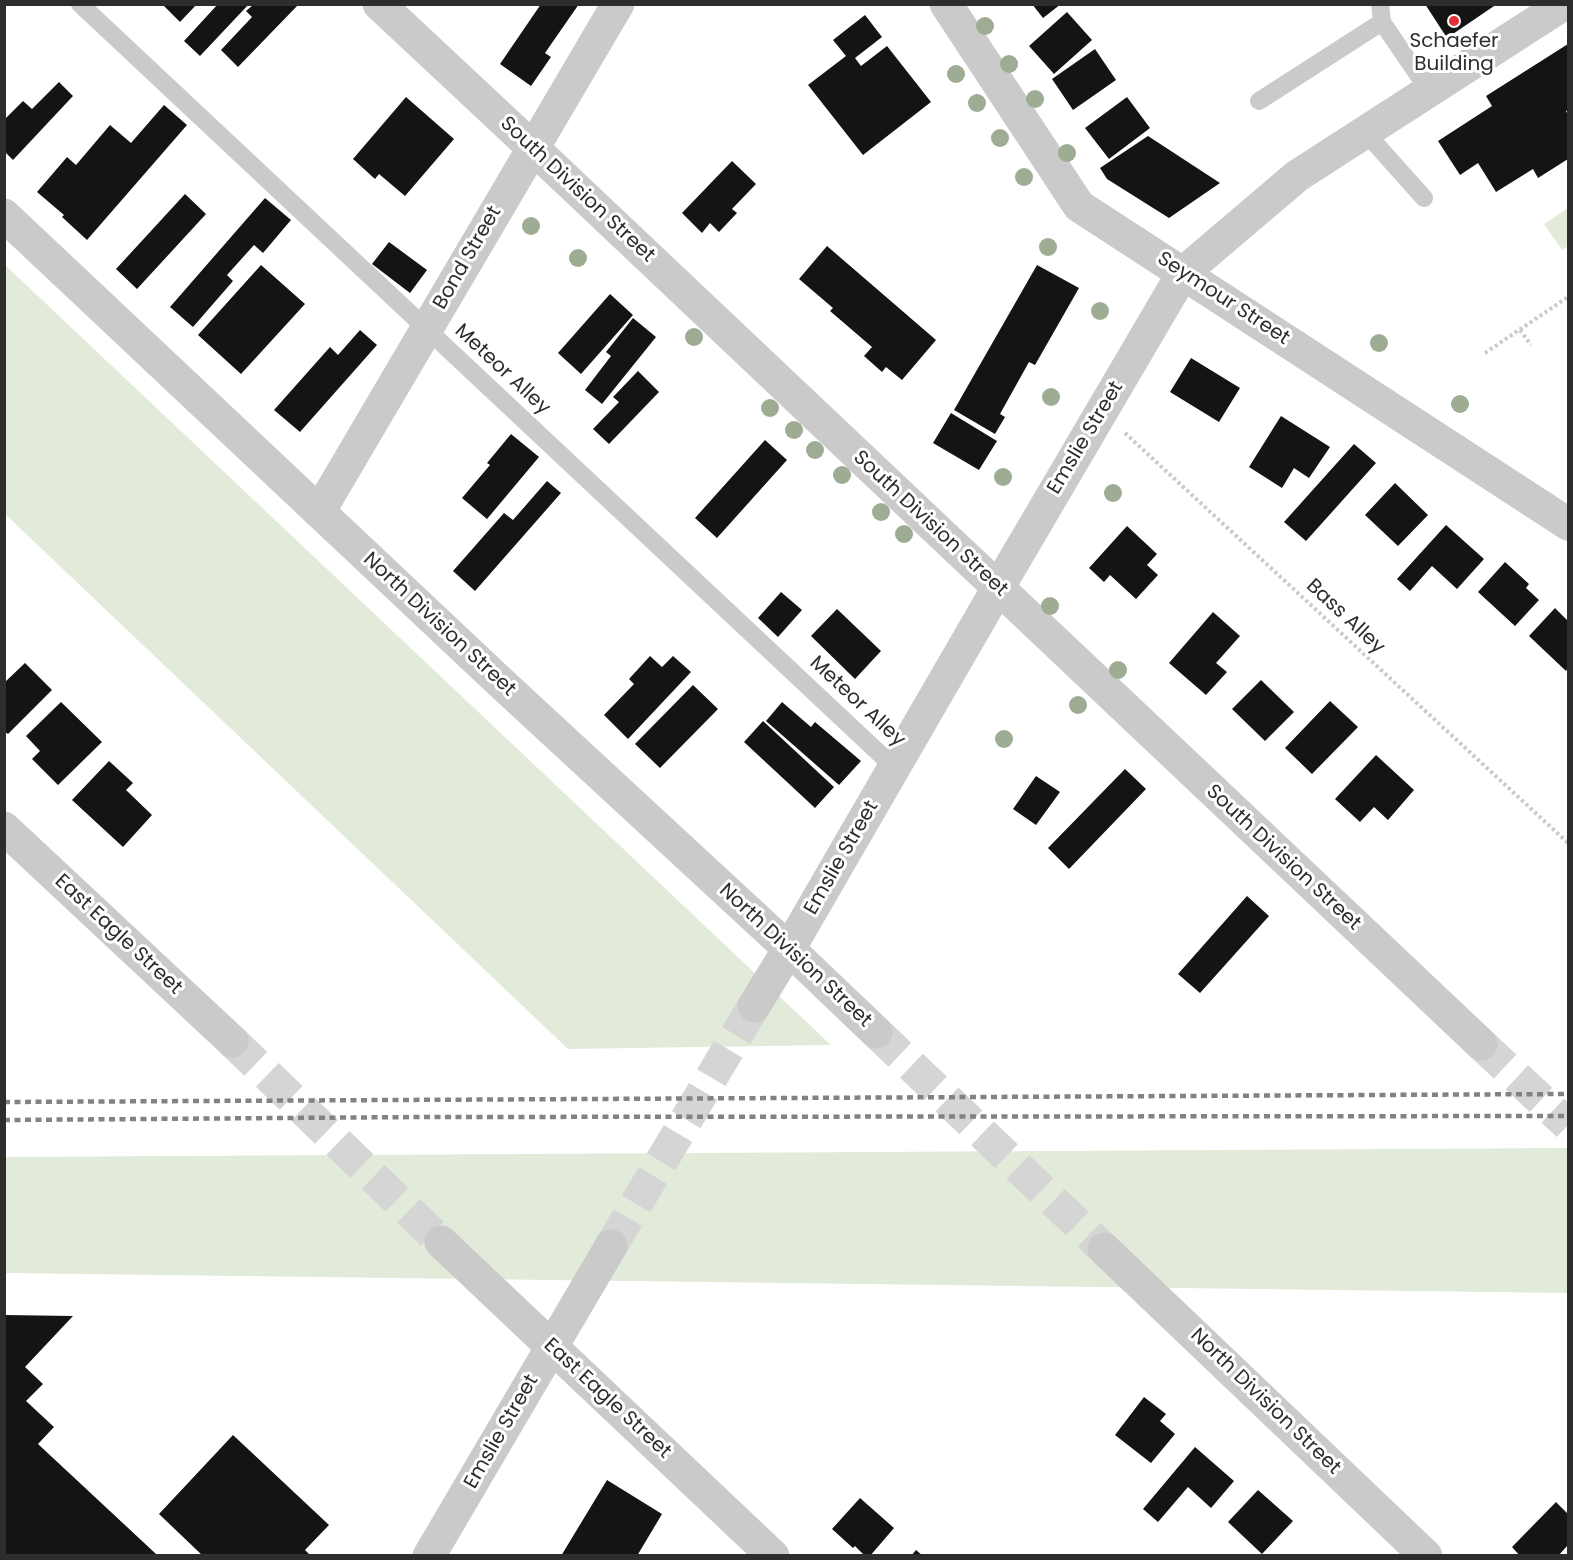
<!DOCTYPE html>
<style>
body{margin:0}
#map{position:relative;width:1573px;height:1560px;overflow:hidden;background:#fff;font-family:Poppins,sans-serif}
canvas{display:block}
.frame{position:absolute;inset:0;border:6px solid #2d2d2d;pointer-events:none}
</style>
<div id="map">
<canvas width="1573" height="1560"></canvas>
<div class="frame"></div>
</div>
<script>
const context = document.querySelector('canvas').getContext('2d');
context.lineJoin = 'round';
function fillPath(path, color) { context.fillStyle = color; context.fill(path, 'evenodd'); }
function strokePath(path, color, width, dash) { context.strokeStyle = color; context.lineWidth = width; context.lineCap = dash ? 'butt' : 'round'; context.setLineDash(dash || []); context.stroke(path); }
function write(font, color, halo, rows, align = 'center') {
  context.font = font + ' Poppins,sans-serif'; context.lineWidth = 6; context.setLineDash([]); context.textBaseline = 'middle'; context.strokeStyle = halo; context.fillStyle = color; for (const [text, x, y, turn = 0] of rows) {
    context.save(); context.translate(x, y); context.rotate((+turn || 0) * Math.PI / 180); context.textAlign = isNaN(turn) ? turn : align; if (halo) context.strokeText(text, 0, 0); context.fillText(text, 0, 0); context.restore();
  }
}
const green = new Path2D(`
 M1568 208V246L1562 250 1544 224Z
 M4 264 831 1045 568 1049 5 514Z
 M1568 1148V1293L5 1273V1157Z`);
const building = new Path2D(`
 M162 4H197L180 22Z
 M218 4H249L200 56 184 41Z
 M541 4H579L545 53 551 57 531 86 500 64Z
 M1032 4H1061L1043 18Z
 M1425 4H1497L1447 38Z
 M253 5H298L238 67 221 50 252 17 246 11Z
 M1067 12 1092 40 1054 74 1029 46Z
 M865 15 882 37 855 58 861 66 887 46 931 102 863 155 808 85 846 56 833 40Z
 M1568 44V110L1566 111 1568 115V159L1538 178 1533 169 1496 192 1478 163 1460 175 1438 141 1492 106 1486 96Z
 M1095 49 1116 80 1073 110 1052 79Z
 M59 82 73 96 13 160 4 151V120L23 101 32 109Z
 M406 97 454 139 405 196 379 174 375 179 353 159Z
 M1127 97 1150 128 1109 159 1085 128Z
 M164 105 187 125 87 240 62 217 64 215 37 192 67 157 76 165 110 125 131 143Z
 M1148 136 1220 183 1169 218 1107 179 1100 168Z
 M732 161 756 184 732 209 737 213 719 232 710 223 702 233 682 213Z
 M185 194 206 214 137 289 116 269Z
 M265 198 291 220 263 253 254 245 227 275 233 281 193 327 170 307Z
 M389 242 427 270 410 293 372 264Z
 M827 246 936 340 902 380 886 367 882 372 864 356 872 347 830 311 833 308 799 279Z
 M261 265 305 304 241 374 198 335Z
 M1037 265 1079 288 1035 365 1029 362 1000 414 1005 417 995 434 954 410Z
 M610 294 633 315 581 374 558 353Z
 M633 318 656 337 602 404 585 390 611 356 606 352Z
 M360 330 377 345 300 432 274 410 330 347 338 355Z
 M1191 358 1240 388 1219 422 1170 392Z
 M638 371 659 392 609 444 593 429 619 402 613 397Z
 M951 413 997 441 979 470 933 443Z
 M1281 416 1330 447 1309 478 1294 468 1282 488 1249 467Z
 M511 434 539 457 487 519 462 498 490 465 487 463Z
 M765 440 787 460 717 538 695 518Z
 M1354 444 1376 463 1306 541 1284 522Z
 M547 481 561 493 475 591 453 571 504 513 513 520Z
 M1395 483 1428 515 1398 546 1365 515Z
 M1446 525 1484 559 1457 589 1432 566 1410 591 1397 579Z
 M1127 526 1157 554 1147 565 1158 575 1136 599 1110 575 1104 582 1089 568Z
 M1505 562 1529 584 1526 588 1539 600 1515 626 1478 592Z
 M781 592 802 610 778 637 758 618Z
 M1555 608 1568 621V668L1566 671 1529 636Z
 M837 609 881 651 855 679 811 636Z
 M1213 612 1240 636 1216 663 1227 672 1206 695 1169 663Z
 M650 656 662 667 673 656 691 672 628 739 604 715 634 684 629 679Z
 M25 663 52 690 8 734 4 731V683Z
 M1261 680 1294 712 1265 741 1232 709Z
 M693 685 718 709 660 768 635 744Z
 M1330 701 1358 727 1312 774 1285 748Z
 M61 702 102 742 58 785 32 759 40 751 26 736Z
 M782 702 811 727 815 722 861 761 839 785 766 721Z
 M763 721 834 787 815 808 744 742Z
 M1376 755 1414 790 1388 820 1374 807 1360 822 1335 799Z
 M109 761 133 783 126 790 152 815 123 847 72 800Z
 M1125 769 1146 789 1069 869 1048 848Z
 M1036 776 1060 792 1036 825 1013 809Z
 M1247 896 1269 916 1200 993 1178 974Z
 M4 1315 73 1316 25 1367 43 1384 26 1401 54 1427 38 1444 156 1554 155 1556H4Z
 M1144 1397 1166 1414 1160 1421 1175 1434 1151 1463 1115 1435Z
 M233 1435 329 1525 305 1550 311 1556H203L159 1514Z
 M1195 1447 1234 1481 1211 1508 1188 1487 1158 1522 1143 1509Z
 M607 1480 662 1514 637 1556H561Z
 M1258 1490 1293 1521 1262 1554 1228 1522Z
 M860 1498 894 1528 870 1556H865L855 1546 853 1548 832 1529Z
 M1556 1502 1568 1514V1545L1558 1556H1520L1512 1547Z
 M916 1550 923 1556H911Z`);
const streetTunnel = new Path2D(`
 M876 1032 1104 1249
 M232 1041 441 1242
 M1481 1044 1568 1125
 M611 1246 754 1006`);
const path = new Path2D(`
 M1520 330 1531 345
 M1485 353 1568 297
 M1125 433 1568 843`);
const lane = new Path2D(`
 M80 4 895 768
 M1380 4 1382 22 1429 91
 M1259 101 1382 22
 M1365 132 1424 198`);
const street = new Path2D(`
 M379 4 533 148 1481 1044
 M946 4 1079 206 1568 524
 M4 215 499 681 789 949 876 1032
 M319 512 618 4
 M4 828 232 1041
 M754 1006 789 949 998 588 1183 273 1297 176 1564 4
 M441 1242 773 1556
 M1104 1249 1426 1556
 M429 1556 611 1246`);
const rail = new Path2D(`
 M4 1102 1568 1094
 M4 1120 423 1117 1568 1116`);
const trees = [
 [985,26],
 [1009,64],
 [956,74],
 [1035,99],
 [977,103],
 [1000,138],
 [1067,153],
 [1024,177],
 [531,226],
 [1048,247],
 [578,258],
 [1100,311],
 [694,337],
 [1379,343],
 [1051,397],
 [1460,404],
 [770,408],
 [794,430],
 [815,450],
 [842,475],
 [1003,477],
 [1113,493],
 [881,512],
 [904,534],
 [1050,606],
 [1118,670],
 [1078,705],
 [1004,739]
];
const markers = [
 [1454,21,6,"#e52e36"]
];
const poiNames = [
 ["Schaefer",1454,42],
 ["Building",1454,65]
];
const streetNames = [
 ["South Division Street",577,190,43],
 ["Bond Street",468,258,-60],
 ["Seymour Street",1223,299,33],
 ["Meteor Alley",502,370,43],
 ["Emslie Street",1086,438,-59],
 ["South Division Street",930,524,43],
 ["Bass Alley",1345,617,43],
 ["North Division Street",439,625,43],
 ["Meteor Alley",857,702,43],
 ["Emslie Street",842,858,-60],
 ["South Division Street",1283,858,43],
 ["East Eagle Street",118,935,43],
 ["North Division Street",795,956,43],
 ["East Eagle Street",607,1399,43],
 ["North Division Street",1265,1402,44],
 ["Emslie Street",502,1432,-60]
];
fillPath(green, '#e2ebda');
fillPath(building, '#141414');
strokePath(streetTunnel, '#d5d5d5', 33, [33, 16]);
strokePath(path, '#cacaca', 4, [3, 3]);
strokePath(lane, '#cacaca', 18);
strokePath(street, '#cacaca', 33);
strokePath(rail, '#828282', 4.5, [6, 4.5]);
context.fillStyle = '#9eac93';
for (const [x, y] of trees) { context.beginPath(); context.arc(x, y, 9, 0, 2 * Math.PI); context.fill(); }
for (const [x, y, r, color] of markers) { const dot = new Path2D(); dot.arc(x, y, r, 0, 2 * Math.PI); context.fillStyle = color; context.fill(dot); strokePath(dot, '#fff', 2); }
write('20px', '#2d2d2d', '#fff', poiNames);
write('20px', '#2d2d2d', '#fff', streetNames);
</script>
